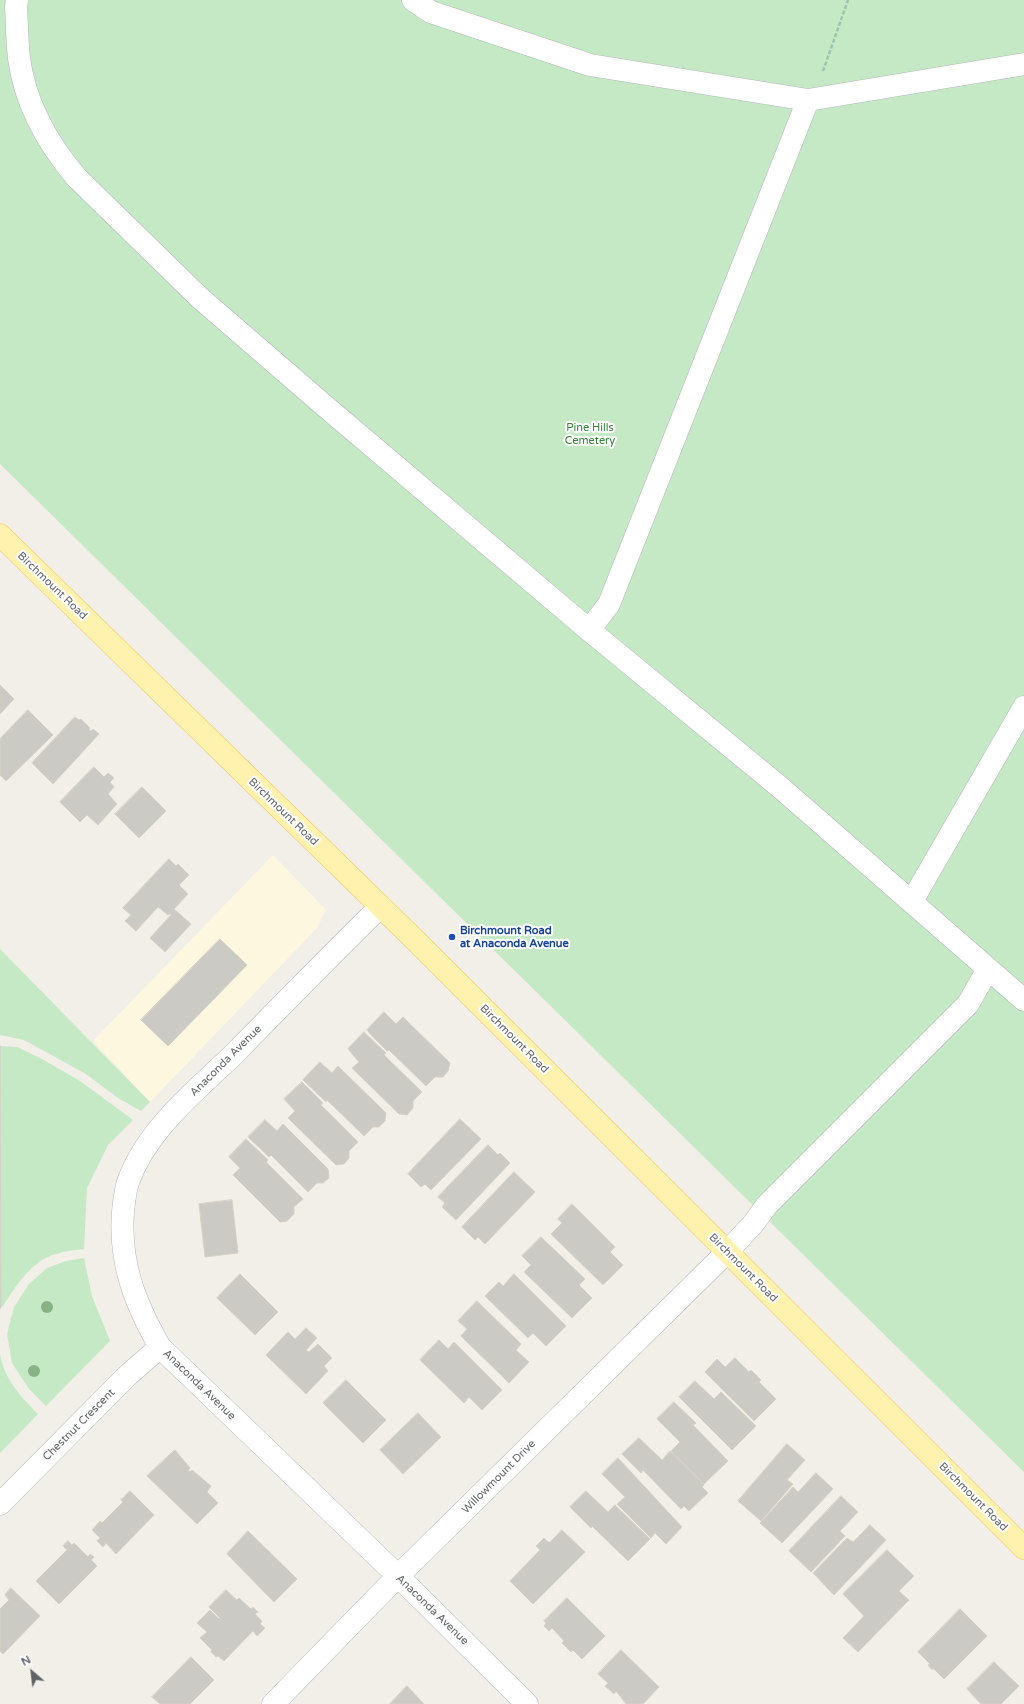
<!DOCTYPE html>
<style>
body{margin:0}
#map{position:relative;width:1024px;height:1704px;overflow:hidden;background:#f1efe8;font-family:"Varela Round",sans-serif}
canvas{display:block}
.north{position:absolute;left:12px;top:1652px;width:40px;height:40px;-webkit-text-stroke:3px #fff;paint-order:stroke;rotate:332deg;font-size:11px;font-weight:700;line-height:16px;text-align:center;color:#5f6368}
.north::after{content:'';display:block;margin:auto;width:14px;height:18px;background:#5f6368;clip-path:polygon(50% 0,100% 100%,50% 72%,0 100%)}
</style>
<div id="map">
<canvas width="1024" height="1704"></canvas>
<div class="north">N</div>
</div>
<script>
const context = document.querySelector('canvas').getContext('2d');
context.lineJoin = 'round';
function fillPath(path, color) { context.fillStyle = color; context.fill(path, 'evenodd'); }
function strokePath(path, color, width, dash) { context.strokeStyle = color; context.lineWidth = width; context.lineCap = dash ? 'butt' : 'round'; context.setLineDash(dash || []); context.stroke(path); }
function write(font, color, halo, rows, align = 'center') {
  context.font = font + ' "Varela Round",sans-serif'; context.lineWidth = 4; context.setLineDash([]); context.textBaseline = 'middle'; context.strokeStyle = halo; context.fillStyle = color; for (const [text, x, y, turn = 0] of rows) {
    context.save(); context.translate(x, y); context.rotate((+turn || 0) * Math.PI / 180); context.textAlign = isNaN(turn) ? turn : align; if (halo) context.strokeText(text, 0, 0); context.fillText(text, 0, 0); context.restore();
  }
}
const commercial = new Path2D(`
 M273 855 326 910 317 928 150 1102 93 1041Z`);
const green = new Path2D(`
 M0 0H1024V1472L0 464Z
 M0 949 150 1102 141 1111 118 1098 86 1074 24 1040 0 1035Z
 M0 1046 17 1047 42 1059 80 1081 133 1120 108 1145 87 1188 84 1249C75 1250 65 1251 56 1254 32 1260 16 1286 3 1306L1 1307Z
 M84 1258 92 1296 110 1341 46 1406 29 1389 12 1363 7 1334 14 1307 29 1284 47 1268 66 1261Z
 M0 1354C4 1379 21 1397 38 1414L0 1453Z`);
const building = new Path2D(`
 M0 685 14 699 0 714Z
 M28 710 53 735 6 781 0 775V739Z
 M75 717 79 720 81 719 90 728 89 730 91 731 93 729 99 734 53 784 32 763Z
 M94 767 104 777 108 773 114 778 110 782 114 787 108 794 117 804 98 825 87 815 80 822 60 802Z
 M142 787 166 811 139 838 115 814Z
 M169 859 176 866 178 864 189 875 179 885 188 894 174 909 191 924 165 952 150 938 171 915 169 914 168 915 158 907 136 931 125 921 131 915 123 908Z
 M220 939 247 965 168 1046 141 1020Z
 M384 1012 396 1024 403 1017 450 1063 448 1071 443 1077H435L426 1086 389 1050 387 1051 372 1036 367 1030Z
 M364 1032 386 1053 384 1055 422 1092 413 1101V1108L407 1115 399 1114 352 1068 359 1062 348 1049Z
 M0 1046 1 1307 0 1309Z
 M320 1062 332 1073 338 1066 386 1113 385 1121 379 1127H373L364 1136 327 1100 326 1102 303 1080Z
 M302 1082 323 1103 321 1105 358 1142 349 1151V1158L344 1164 336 1165 288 1118 295 1111 284 1099Z
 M460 1119 481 1139 431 1190 425 1184 421 1187 408 1174Z
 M265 1120 277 1131 283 1124 328 1169 329 1178 323 1183H317L308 1192 271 1155 269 1157 248 1137Z
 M246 1139 268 1160 266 1162 303 1199 294 1207V1214L287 1221 280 1222 233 1175 240 1168 229 1157Z
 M488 1145 498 1155 500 1153 510 1163 456 1220 442 1207 445 1203 438 1197Z
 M514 1172 535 1192 485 1244 478 1237 475 1240 462 1227Z
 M232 1200 238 1253 205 1257 199 1204Z
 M572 1204 615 1247 610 1252 623 1265 603 1285 551 1234 562 1223 558 1219Z
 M541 1237 585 1279 579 1285 592 1298 572 1318 524 1272 531 1265 522 1256Z
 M240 1274 278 1312 255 1335 217 1298Z
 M514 1274 566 1326 546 1346 533 1333 528 1338 485 1296 499 1282 503 1286Z
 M477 1301 521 1344 516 1350 529 1362 509 1383 461 1336 467 1329 458 1321Z
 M306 1328 317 1338 306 1350 309 1352 318 1344 332 1358 324 1366 328 1371 306 1394 266 1355 288 1332 295 1339Z
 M439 1340 448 1349 454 1342 502 1390 482 1410 469 1397 464 1403 420 1360Z
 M735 1358 749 1372 751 1370 761 1380 759 1382 776 1399 754 1421 705 1372 717 1359 725 1367Z
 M346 1380 386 1420 363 1443 323 1403Z
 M695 1381 714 1399 721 1392 756 1426 732 1450 679 1397Z
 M674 1402 696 1423 693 1425 728 1461 704 1484 671 1451 680 1442 657 1419Z
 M418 1413 441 1437 403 1474 380 1450Z
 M639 1438 662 1460 670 1451 704 1485 702 1487 708 1493 689 1511 684 1506 681 1509 643 1470 641 1473 622 1454Z
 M787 1444 805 1460 787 1480 793 1484 761 1521 738 1501Z
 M175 1450 190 1468 188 1471 190 1472 192 1470 211 1486 207 1492 218 1503 197 1524 147 1476Z
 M618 1458 682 1527 666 1544 655 1533 651 1538 617 1504 625 1497 602 1474Z
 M816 1473 833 1489 782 1543 760 1523 793 1487 798 1492Z
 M130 1491 154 1515 116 1554 106 1543 103 1547 97 1541 100 1538 92 1530 100 1521 102 1523 123 1502 121 1500Z
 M586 1491 608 1512 615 1505 650 1539 628 1561 592 1526 591 1528 570 1507Z
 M841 1496 858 1512 840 1531 845 1536 811 1572 789 1551Z
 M870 1525 886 1540 834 1595 813 1573 847 1538 853 1542Z
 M562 1530 585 1552 533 1604 510 1581 540 1550 536 1546 544 1538 548 1542H550Z
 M248 1531 297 1579 274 1602 227 1554Z
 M68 1541 72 1545 74 1543 88 1557 90 1554 94 1557 91 1560 97 1566 59 1604 36 1581 67 1550 63 1546Z
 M887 1550 914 1576 899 1591 909 1600 858 1652 843 1638 864 1616 843 1594Z
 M11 1588 40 1616 3 1654 0 1651V1609L9 1600 5 1595Z
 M226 1590 237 1600 239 1598 251 1609 253 1607 258 1612 255 1614 262 1621 260 1624 265 1628 257 1636 253 1631 224 1661 218 1656 216 1657 211 1652 212 1650 200 1638 207 1632 197 1623 210 1610 219 1619 220 1618 209 1607Z
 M567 1598 605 1636 582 1659 573 1650 571 1652 562 1643 564 1641 552 1628 549 1631 544 1626 546 1623 544 1621Z
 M960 1609 987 1636 944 1679 933 1668 932 1670 928 1665 930 1664 918 1652Z
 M621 1650 659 1687 643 1704H626L616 1691 614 1694 605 1686 608 1683 598 1674Z
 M191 1657 214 1680 190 1704H160L152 1697Z
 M994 1662 1019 1686 1001 1704H981L967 1689Z
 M407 1686 424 1704H390Z`);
const path = new Path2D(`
 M823 71 848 0`);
const minor = new Path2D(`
 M17 0 16 7C17 24 17 41 19 58 25 104 48 144 77 178L200 298 326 407 589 630 781 788 1024 1000
 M413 0 431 12 590 65 808 100 1024 64
 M589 630 609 604 808 100
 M912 901 1024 707
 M380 907C331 955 283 1004 235 1053 196 1091 147 1129 128 1182 125 1191 124 1203 123 1212 119 1263 135 1303 160 1347L398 1576 527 1704
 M0 1504 127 1376 160 1347
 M273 1704 398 1576 727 1252 753 1224 767 1205 968 1004 988 969`);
const major = new Path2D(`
 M0 535 414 939 1024 1548`);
const trees = [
 [47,1307],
 [34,1371]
];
const markers = [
 [452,937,4,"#1a4fb4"]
];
const parkNames = [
 ["Pine Hills",590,428],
 ["Cemetery",590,441]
];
const streetNames = [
 ["Birchmount Road",52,586,44],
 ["Birchmount Road",283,812,44],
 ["Birchmount Road",514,1039,45],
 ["Anaconda Avenue",226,1061,-45],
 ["Birchmount Road",743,1268,45],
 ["Anaconda Avenue",199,1385,44],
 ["Chestnut Crescent",79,1425,-45],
 ["Willowmount Drive",499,1477,-45],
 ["Birchmount Road",973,1497,45],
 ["Anaconda Avenue",432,1610,44]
];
const transitNames = [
 ["Birchmount Road",460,931],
 ["at Anaconda Avenue",460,944]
];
fillPath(commercial, '#fef7e0');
fillPath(green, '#c5e8c5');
fillPath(building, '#cccac5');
strokePath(building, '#d6d1c6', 1);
strokePath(minor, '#b5b8bc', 23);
strokePath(major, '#f2c960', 23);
strokePath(path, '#9cc7a9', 2.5, [4, 2]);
strokePath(minor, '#fff', 22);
strokePath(major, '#fff2af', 22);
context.fillStyle = '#89b387';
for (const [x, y] of trees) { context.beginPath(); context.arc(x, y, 6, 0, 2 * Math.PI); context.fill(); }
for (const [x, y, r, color] of markers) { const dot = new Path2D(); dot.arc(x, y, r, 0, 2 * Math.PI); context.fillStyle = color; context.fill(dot); strokePath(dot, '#fff', 1.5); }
write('11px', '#348238', '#fff', parkNames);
write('11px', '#5f6368', '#fff', streetNames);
write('bold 11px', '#164399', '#fff', transitNames, 'left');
</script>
